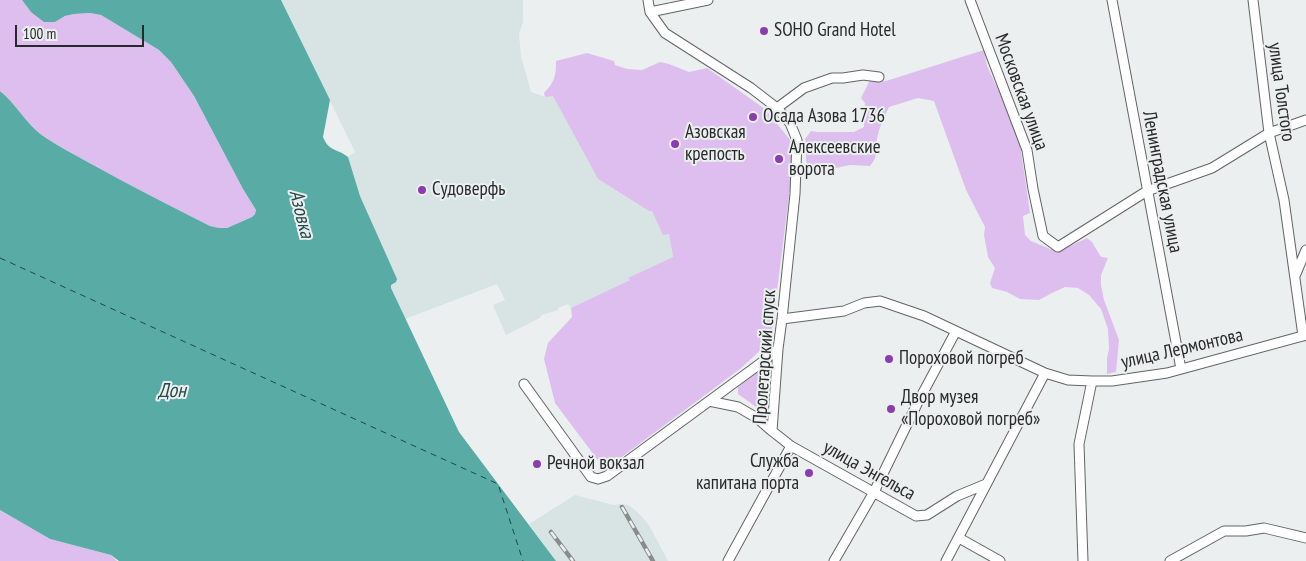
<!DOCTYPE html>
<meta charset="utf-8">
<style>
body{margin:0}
#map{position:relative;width:1306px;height:561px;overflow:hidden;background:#ebefef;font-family:"PT Sans Narrow",sans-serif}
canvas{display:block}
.scale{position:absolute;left:15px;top:25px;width:129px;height:22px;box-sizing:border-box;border:2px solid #282929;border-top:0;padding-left:6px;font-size:15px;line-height:18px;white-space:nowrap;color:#282929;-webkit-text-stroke:4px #ebefef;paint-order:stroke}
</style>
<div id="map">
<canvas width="1306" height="561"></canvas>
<div class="scale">100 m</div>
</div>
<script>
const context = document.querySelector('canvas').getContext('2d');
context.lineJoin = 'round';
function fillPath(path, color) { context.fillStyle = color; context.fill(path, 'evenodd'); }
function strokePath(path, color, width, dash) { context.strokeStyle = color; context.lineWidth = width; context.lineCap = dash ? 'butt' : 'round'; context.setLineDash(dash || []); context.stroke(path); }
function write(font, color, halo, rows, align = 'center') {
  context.font = font + ' "PT Sans Narrow",sans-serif'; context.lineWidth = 4; context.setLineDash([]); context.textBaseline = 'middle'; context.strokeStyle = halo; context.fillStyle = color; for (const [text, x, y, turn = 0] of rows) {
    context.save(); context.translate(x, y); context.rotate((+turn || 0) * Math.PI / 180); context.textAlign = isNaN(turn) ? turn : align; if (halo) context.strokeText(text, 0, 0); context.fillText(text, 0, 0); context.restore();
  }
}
const built = new Path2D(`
 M281 0H523V22L519 34 521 56 531 92 545 97 553 95 598 179 649 211 652 210 663 234H669L673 257 629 278 630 280 571 308 568 304 558 308V310L542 315 540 317V318L506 335 493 305 505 300 497 284 405 319 391 288V285L367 210 360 196 349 164 348 157 355 152Z
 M575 495 614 505 622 504 628 505 634 509 644 519 650 527 668 561H556L529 524Z`);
const green = new Path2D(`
 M0 0H22L31 12 55 22 65 16 74 14 90 13 101 15 159 50 171 62 194 96 243 189 256 210 255 214 252 217 227 228H219L210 226C171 206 133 187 95 166 77 156 55 145 39 133 24 120 15 103 0 91Z
 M984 50 987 66 1002 98 1020 144 1030 213 1023 216 1025 235 1031 241 1050 249 1060 251 1087 238 1092 242 1101 257 1108 258 1101 275V285L1104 300 1119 340 1116 372 1107 374V358L1109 349 1108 329 1101 309 1089 295 1078 288 1065 287 1052 293 1039 300 1020 299 1007 292 992 288 990 283 995 268 988 257 984 235 985 227 966 190 934 101 918 98 889 107C884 117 879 128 877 139 875 152 879 155 870 166L850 165 807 174 805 139 811 131 817 132H854L864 127 865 103 861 98 870 80 886 81Z
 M587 53 614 61 615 65 627 69 642 70 660 62 669 64 689 72 707 68 765 109 791 141 792 172 771 338 765 346 740 369 619 459 605 460 597 459 555 403 544 359 548 343 572 317 571 308 630 280 628 278 673 257 669 234 663 235 652 211H649L598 179 553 96 545 97 544 93C555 82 556 75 556 61Z
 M763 368 766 372 763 406 759 409 738 394V387Z
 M0 510 50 539 111 555 117 561H0Z`);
const water = new Path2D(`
 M22 0H281L330 100 323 137C329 152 337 148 348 157L360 196 397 279 396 282 391 285V288L459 432 556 561H119L111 555 50 539 0 510V91C15 103 24 120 39 133 55 145 77 156 95 166 133 187 171 206 210 226L219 228H227L252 217 255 214 256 210 243 189 194 96 171 62 159 50 101 15 90 13 74 14 65 16 55 22H44L31 12Z`);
const ferry = new Path2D(`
 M0 258 498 484 523 561`);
const minor = new Path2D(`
 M648 0 650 12 665 33 751 88 777 108 790 123 797 140 795 194 782 319 778 349 772 431 791 446 916 516 927 515 957 496 986 484
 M970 0 1027 150 1033 189 1043 236 1058 247 1147 191 1212 168 1269 133 1306 120
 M1112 0 1181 369
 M1253 0 1269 133 1284 200 1303 336
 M650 12 708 0
 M777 108 804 88 832 78H843L863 75 879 77
 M1295 276 1306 250
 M782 319 844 311 864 303 880 301 924 316 1045 373 1068 380 1092 381H1112L1167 373 1306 335
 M524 384 591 477 598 479 607 476 761 363 778 349
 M709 401 738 407 757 418 772 431
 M959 538 1000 561
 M728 561 791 446
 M834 561 874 492 918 402 956 331
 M946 561 1045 373
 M1083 561 1079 444 1092 381
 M1170 561 1224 531H1246L1264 528 1306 538`);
const rail = new Path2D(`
 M622 507 653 561
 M551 532 573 561`);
const markers = [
 [764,31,5,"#8b3cad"],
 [753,117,5,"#8b3cad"],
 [675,144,5,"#8b3cad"],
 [779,159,5,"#8b3cad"],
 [422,190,5,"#8b3cad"],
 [889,359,5,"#8b3cad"],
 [891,409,5,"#8b3cad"],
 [537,464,5,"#8b3cad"],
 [809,473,5,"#8b3cad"]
];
const poiNames = [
 ["SOHO Grand Hotel",774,31],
 ["Осада Азова 1736",763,117],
 ["Азовская",685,133],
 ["крепость",685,155],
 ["Алексеевские",789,148],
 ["ворота",789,170],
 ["Судоверфь",432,190],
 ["Пороховой погреб",899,359],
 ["Двор музея",901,398],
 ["«Пороховой погреб»",901,420],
 ["Служба",799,462,"right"],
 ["капитана порта",799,484,"right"],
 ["Речной вокзал",547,464]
];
const streetNames = [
 ["Московская улица",1021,92,70],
 ["улица Толстого",1281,92,82],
 ["Ленинградская улица",1162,182,79],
 ["улица Лермонтова",1182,349,-13],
 ["Пролетарский спуск",765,357,-86],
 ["улица Энгельса",869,471,29]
];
const waterNames = [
 ["Азовка",301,214,76],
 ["Дон",172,391]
];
fillPath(built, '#d7e4e3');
fillPath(green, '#debeee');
fillPath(water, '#59aca6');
strokePath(ferry, '#214945', 1, [6, 5]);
strokePath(minor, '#626564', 11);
strokePath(minor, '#fff', 9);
strokePath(rail, '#8a8c8c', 4.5);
strokePath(rail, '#ebefef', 2.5, [8]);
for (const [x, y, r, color] of markers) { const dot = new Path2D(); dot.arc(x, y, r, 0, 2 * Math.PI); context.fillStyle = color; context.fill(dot); strokePath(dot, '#ebefef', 2); }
write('19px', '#282929', '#ebefef', poiNames, 'left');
write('19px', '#282929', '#ebefef', streetNames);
write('italic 20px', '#214945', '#ebefef', waterNames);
</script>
